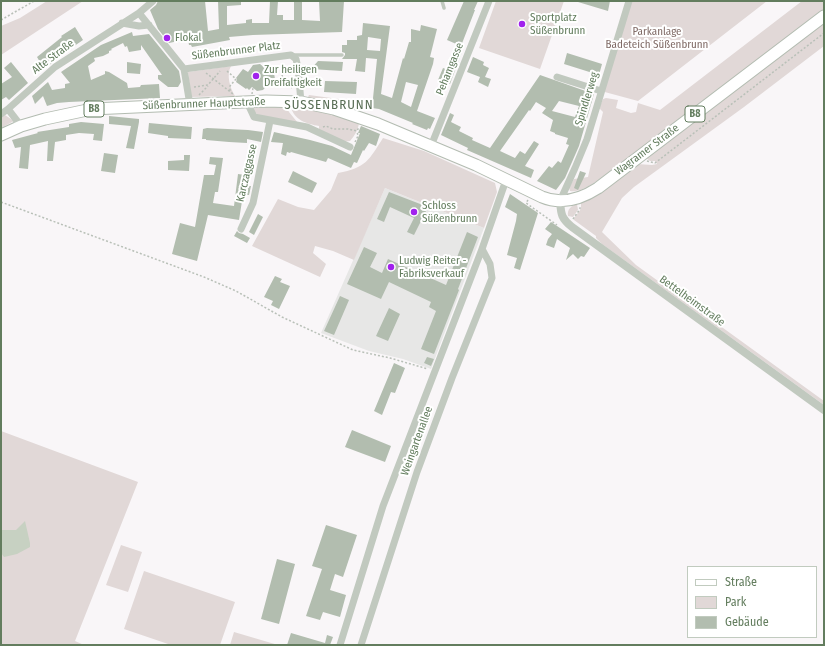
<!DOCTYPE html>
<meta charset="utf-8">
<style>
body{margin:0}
#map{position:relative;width:825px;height:646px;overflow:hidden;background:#f9f6f8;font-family:"Fira Sans Condensed",sans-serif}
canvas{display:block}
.frame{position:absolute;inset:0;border:2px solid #637d5e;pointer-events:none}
.legend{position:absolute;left:687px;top:566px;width:130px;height:72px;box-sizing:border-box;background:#fff;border:1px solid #c1cbbf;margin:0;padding:5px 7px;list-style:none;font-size:12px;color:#637d5e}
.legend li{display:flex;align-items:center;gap:8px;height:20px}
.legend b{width:20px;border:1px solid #c1cbbf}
</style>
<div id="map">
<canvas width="825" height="646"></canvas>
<div class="frame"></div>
<ul class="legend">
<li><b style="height:5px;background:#fff"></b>Straße</li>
<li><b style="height:11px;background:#e1d8d7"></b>Park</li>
<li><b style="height:11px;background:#b2bdaf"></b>Gebäude</li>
</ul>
</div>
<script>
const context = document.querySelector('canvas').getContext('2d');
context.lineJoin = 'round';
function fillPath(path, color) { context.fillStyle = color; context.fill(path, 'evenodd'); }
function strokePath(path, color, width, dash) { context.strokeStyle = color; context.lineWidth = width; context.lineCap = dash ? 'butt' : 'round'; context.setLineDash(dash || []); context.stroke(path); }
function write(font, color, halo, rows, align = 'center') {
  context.font = font + ' "Fira Sans Condensed",sans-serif'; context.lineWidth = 4; context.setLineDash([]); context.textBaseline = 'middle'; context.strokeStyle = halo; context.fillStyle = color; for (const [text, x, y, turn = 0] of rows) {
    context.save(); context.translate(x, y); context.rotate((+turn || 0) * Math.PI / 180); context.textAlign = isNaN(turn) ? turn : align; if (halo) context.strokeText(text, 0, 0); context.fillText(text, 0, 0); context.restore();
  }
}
const built = new Path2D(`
 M385 188 484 228 431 369 403 359 369 351 321 333Z`);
const green = new Path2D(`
 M47 1H83L1 55V26L20 18Z
 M496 1H564L540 69 479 48Z
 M629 1H767L638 101 601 91Z
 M802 1H824V10L616 168 615 167C605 175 583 194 570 191L569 188 574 179 588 177 603 112 599 108 603 99 606 98 618 100 616 108 631 113 636 112 638 103 660 110Z
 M824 21V46L744 107 634 187 622 198 602 232 636 265 824 401V405L602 244 596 238V236L574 220V218L581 209V202L637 164 652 165 657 164 655 161H650L646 158Z
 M231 66C226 75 230 88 235 96L191 97 188 72Z
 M309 95 346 100 347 102 346 105 310 98 308 97Z
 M286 106 289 112 298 123 260 116 255 113 253 108 255 107Z
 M291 107 323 112 355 121 359 123C358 130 355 135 350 141L341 142 319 132V126C307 124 294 120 291 107Z
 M5 115 14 121 1 128V117Z
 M383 138 424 151 495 183 497 192 484 228 385 188 354 260 333 251 315 246 313 253 326 264 320 277 252 246 278 199 298 207 314 210 331 190 338 173C366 168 369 160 383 138Z
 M577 204 578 210 573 217 568 216C567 209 571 206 577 204Z
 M1 431 138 482 75 641 84 645H1Z
 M121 545 142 552 128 592 106 585Z
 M144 571 235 602 220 645H171L124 629Z
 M234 632 278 645H230Z`);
const water = new Path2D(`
 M25 521 30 543V547L17 554 4 557 1 553V530H16Z`);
const building = new Path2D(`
 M158 1H205L208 31 219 29 218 1H241V5L227 6V25L246 23V20L252 19V23H269L270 1H278L277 15H283V20H294V1H302V20L320 21 319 1H344L342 32 253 35 229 37 230 40 192 47 191 45H189L188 39 169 43 158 29 150 10 156 5Z
 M464 1H478L474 10H475L461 46 447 40Z
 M579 1H610L608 11 578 2Z
 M363 23 390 26 381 94 392 98 403 58 404 59 409 42H411V29L420 31 421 25 437 29 430 57 434 58 433 64 417 111 435 118 430 129 428 128 427 130 412 124 413 123 379 109 372 108 377 59 366 58 365 72 355 71 357 59H342L345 55V53L342 52V45H347V40H357V36L362 35ZM368 37 381 39 380 51 367 50ZM406 82 418 85 411 107 401 102Z
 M75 27 83 40 64 53H65L44 69 37 57 62 37 61 36Z
 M132 32 133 36 149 34 179 71 181 82 178 87H168L158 79V75H162L141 45V50L129 52 127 46 125 47 123 43 111 49 112 50 109 51V53L103 56 94 58 95 61 88 66 91 80 105 74V71L109 72 127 83 128 88 140 87 141 85 159 84 160 98 69 102 57 103 47 106 43 96 35 104 32 96 48 82 52 90 65 88V84L70 83 61 72 101 45Z
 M456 50 462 52 450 84 438 80 443 68 448 70Z
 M567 53 602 64 599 75 564 64Z
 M473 57 484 62 483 65 489 68 485 77 491 79 488 87 478 82 480 77 467 72Z
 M318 61 343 62 342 71 311 69Z
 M11 62 28 83 9 100 6 97 1 100V84L12 77 4 68Z
 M127 62 141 64 140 74 127 73Z
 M260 64 271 73H274L275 79 272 80 263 90 257 91 252 87 249 90 247 88 246 89 236 82 237 79 236 78 243 69 248 72 253 65Z
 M540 75 594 94 579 146 565 178 556 190 537 181 549 166 552 168 558 161 561 163 569 145 566 144 568 138 555 134V133L550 131 553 120 542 113 546 108 536 102 530 111 529 110 500 151 515 158 520 151 525 154 534 141 539 144 525 166 534 170 531 178 467 150 468 148 441 135 450 113 454 115 451 122 461 127 459 131 473 138 472 140 490 148ZM559 101 579 106 575 117 552 111Z
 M325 81 357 82 356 94 324 92Z
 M109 116 139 119V122L134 149 126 148 131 126 109 124Z
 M81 122 104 124 102 141 93 140 94 134 79 133 66 135V140L55 142 53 161H47L48 141 30 145 28 169 19 168 21 147 15 148 12 140 38 133 37 132 69 127V124Z
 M149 123 192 127 191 139 168 138V136L148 133Z
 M361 126 380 134 376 146 369 143 364 151 363 150 357 163 354 162 351 168 328 158 326 162 291 152 290 153 287 152 286 156 281 154 283 143 271 142 274 132 310 140 332 146 351 155 360 133H358Z
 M207 128 248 130 263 132 261 142 247 139V143L229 142 206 140V139H202L203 129Z
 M104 153 118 155 115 173 101 171Z
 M184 155H190L189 171 168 170V161L184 160Z
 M210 157 223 158 218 192H215L213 203 234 206 238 174 245 175 244 186H251L249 195H243L239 220 208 215 197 261 172 254 180 223 195 227 204 175H214L216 165 209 164Z
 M293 171 317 183 312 193 288 182Z
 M580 171 586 173 578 190 574 188Z
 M389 192 428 207 414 235 407 232 414 218 390 207 384 222 377 219Z
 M510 194 538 213 520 270 514 268 517 258 507 255 516 221 517 214 505 207Z
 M258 214 263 217 254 235 249 232Z
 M551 222 590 248 584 257 581 256 578 259 573 254 566 260 570 248 557 239 554 248 546 245 548 239 552 234 545 229Z
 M237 231 239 233 243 234 250 238 247 243 234 236Z
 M467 232 478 237 458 289 459 290 434 354 421 349 436 311 429 307 431 302 389 282 381 299 347 284 364 247 377 253 370 267 382 273 388 259 446 285Z
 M275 276 282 279 280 282 290 286 279 309 271 305 273 301 264 297Z
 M340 296 349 300 334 335 324 331Z
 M389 308 400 314 388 341 376 336Z
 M427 357 434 359 431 366 424 363Z
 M394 363 405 368 395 393 391 392 382 415 374 411Z
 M352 430 391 446 385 462 345 447Z
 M326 525 357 535 343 577 335 574 330 590 346 595 340 617 323 612 320 620 306 616 322 569 312 566Z
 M277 559 295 564 279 624 261 619Z
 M291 633 325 643 327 635 333 637 330 645H287Z`);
const path = new Path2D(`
 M1 20 34 1
 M227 71 236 79 230 86V91
 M206 73 233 94
 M282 75 284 81 292 88
 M194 87 208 85 220 71
 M252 94 253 88
 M199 95 208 86
 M323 127 326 126 333 129H348L357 131 359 127
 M355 142 358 136 357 131
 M647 161 655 163 824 33
 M528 200 526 203 557 225
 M1 202 204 277 236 291 282 317 353 350 390 358 428 369
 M573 219 580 209V207`);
const service = new Path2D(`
 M442 1 444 8
 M292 55H342`);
const minor = new Path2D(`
 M139 13 184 69 190 105
 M122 23 139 26 149 25
 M184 69 291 55 296 59 298 68 301 102
 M557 77 601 91
 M247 102 254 117 307 127 350 147
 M8 109 21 126
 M1 114 8 109 55 67 139 13 153 1
 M431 146 489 1
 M560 201 575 168 587 139 629 1
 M241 229 253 203 270 121
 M340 645 383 506 482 249 506 180
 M361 645 417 472 452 378 492 278 490 264 482 249`);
const tertiary = new Path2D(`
 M560 201C561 214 561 218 572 227L824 410`);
const primary = new Path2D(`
 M1 135 21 126 45 119 92 109 266 101 301 102 334 109 378 124 476 165 542 197C561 205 581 199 598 188L824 16`);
const markers = [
 [522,24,4,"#a122ed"],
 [167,38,4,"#a122ed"],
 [256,76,4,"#a122ed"],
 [414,212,4,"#a122ed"],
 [391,267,4,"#a122ed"]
];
const shields = [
 [94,109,20],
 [695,114,20]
];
const shieldNames = [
 ["B8",94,109],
 ["B8",695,114]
];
const poiNames = [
 ["Sportplatz",530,18],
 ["Süßenbrunn",530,31],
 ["Flokal",175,38],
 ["Zur heiligen",264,70],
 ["Dreifaltigkeit",264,83],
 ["Schloss",422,206],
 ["Süßenbrunn",422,219],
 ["Ludwig Reiter -",399,261],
 ["Fabriksverkauf",399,274]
];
const parkNames = [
 ["Parkanlage",657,32],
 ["Badeteich Süßenbrunn",657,45]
];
const streetNames = [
 ["Süßenbrunner Platz",236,51,-7],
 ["Alte Straße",53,57,-37],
 ["Pehamgasse",450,69,-68],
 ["Spindlerweg",587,99,-73],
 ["Süßenbrunner Hauptstraße",204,104,-2],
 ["Wagramer Straße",647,150,-37],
 ["Karczaggasse",247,173,-77],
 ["Bettelheimstraße",692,301,36],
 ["Weingartenallee",417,441,-70]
];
const quarterNames = [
 ["SÜSSENBRUNN",329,105]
];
fillPath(built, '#e7e7e6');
fillPath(green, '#e1d8d7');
fillPath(water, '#c7d1c2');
fillPath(building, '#b2bdaf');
strokePath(primary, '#b3bcb1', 13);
strokePath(path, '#b9c0b8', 1.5, [2, 2]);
strokePath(service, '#c1c9bf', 3.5);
strokePath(minor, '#c1c9bf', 7);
strokePath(tertiary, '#c1c9bf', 8);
strokePath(primary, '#fff', 11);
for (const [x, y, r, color] of markers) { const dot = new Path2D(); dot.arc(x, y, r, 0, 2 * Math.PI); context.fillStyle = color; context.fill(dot); strokePath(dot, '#fff', 1.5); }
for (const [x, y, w] of shields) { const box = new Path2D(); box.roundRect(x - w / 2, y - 8, w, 16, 3); context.fillStyle = '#fff'; context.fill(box); strokePath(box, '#637d5e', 1); }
write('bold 10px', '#637d5e', null, shieldNames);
write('11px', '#637d5e', '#fff', poiNames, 'left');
write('11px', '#806b66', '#fff', parkNames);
write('11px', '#637d5e', '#fff', streetNames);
context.letterSpacing = '1px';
write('13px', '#596e55', '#fff', quarterNames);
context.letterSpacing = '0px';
</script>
